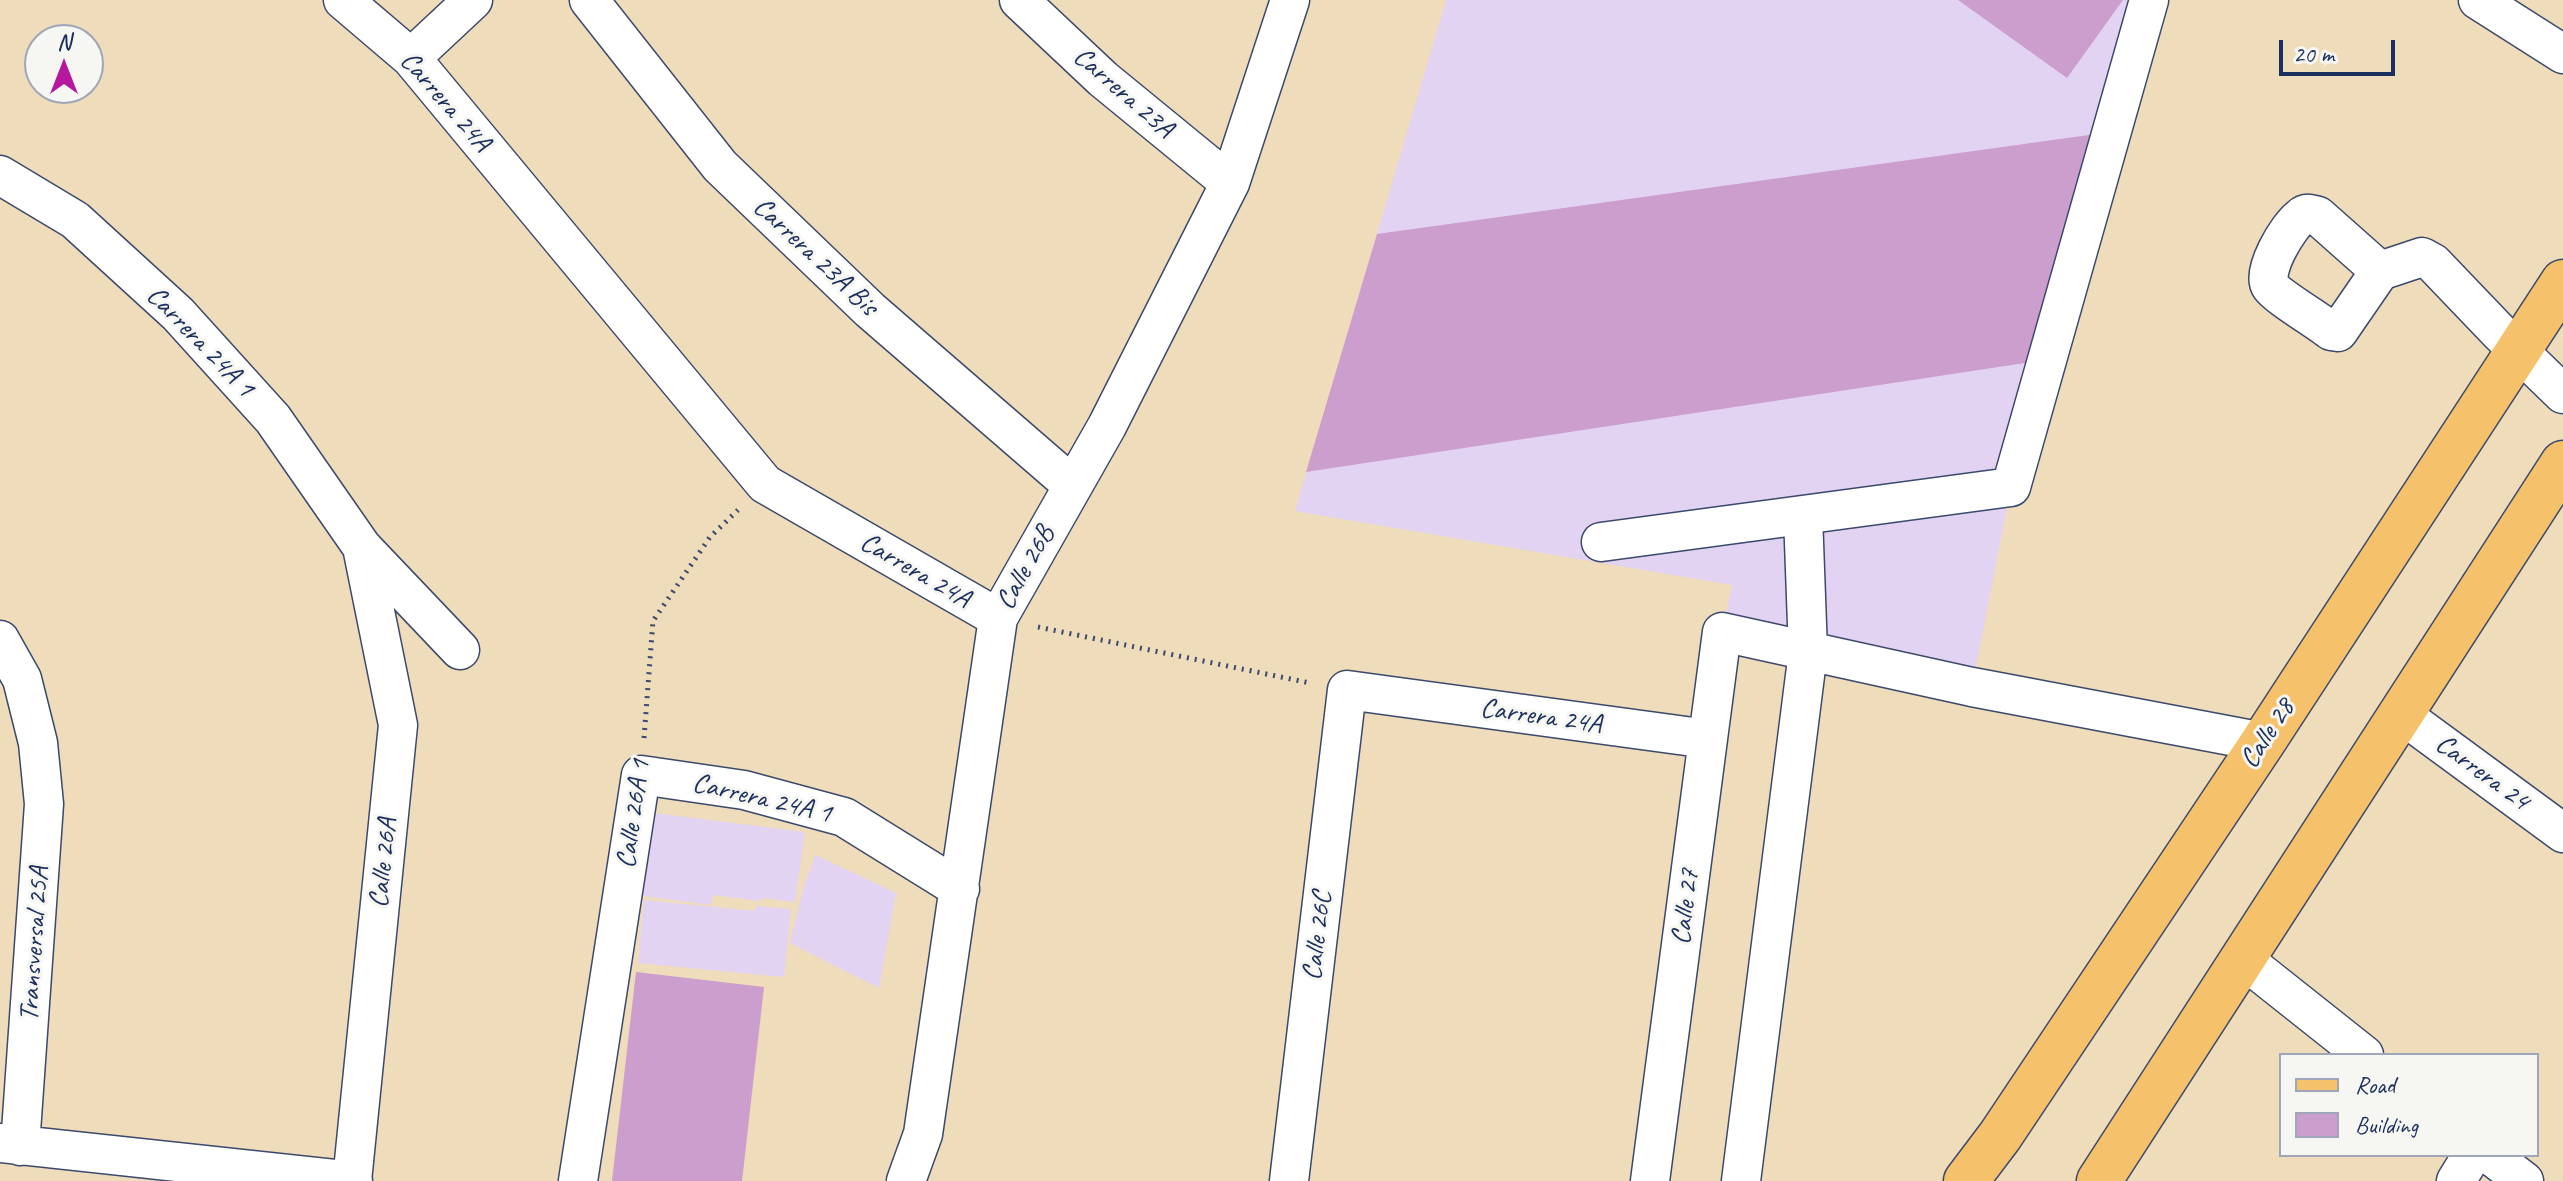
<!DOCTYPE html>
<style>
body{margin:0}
#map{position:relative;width:2563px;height:1181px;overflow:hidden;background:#eedcba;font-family:Caveat,sans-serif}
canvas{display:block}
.legend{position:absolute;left:2279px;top:1053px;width:260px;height:104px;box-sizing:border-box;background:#f6f6f2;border:2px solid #9ea6b7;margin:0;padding:10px 14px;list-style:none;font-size:24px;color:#1b2f5e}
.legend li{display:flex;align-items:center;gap:16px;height:40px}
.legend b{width:40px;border:2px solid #9ea6b7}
.north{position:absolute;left:24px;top:24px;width:80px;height:80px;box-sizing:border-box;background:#f6f6f2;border:2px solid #9ea6b7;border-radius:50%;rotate:0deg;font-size:22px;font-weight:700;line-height:32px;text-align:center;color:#1b2f5e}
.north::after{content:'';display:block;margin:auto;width:28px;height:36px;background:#b5179e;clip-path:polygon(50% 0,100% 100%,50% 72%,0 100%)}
.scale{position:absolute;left:2279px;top:40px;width:116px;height:36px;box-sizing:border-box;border:4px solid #1b2f5e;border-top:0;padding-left:10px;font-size:24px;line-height:28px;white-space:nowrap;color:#1b2f5e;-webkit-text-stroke:6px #f6f6f2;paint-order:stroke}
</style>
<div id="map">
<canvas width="2563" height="1181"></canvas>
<ul class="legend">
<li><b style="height:10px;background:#f6c16b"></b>Road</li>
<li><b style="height:22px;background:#cb9ece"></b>Building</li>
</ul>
<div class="north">N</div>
<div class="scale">20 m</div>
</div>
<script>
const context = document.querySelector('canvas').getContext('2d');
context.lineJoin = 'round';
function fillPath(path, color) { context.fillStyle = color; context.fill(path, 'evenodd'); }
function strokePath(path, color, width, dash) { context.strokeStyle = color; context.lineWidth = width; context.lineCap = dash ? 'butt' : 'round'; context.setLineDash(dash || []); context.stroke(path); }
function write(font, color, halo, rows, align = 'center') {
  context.font = font + ' Caveat,sans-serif'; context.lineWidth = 6; context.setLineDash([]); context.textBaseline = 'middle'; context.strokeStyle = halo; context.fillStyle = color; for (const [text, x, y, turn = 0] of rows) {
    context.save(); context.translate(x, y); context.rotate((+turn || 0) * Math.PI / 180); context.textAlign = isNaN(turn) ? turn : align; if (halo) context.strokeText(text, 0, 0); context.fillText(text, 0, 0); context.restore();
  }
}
const built = new Path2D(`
 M1446 0H2149L2011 487 1972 687 1722 632 1732 585 1295 511Z
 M654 813 805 832 795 902 762 898 760 901 713 895 711 905 643 896Z
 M815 855 896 893 879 988 790 943 803 889Z
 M644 900 755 911 756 906 791 909 784 977 638 963Z`);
const building = new Path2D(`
 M1958 0H2123L2067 78Z
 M2103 133 2038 361 1306 472 1377 234Z
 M636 972 764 987 742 1181H612Z`);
const path = new Path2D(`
 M1038 627 1310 683
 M644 738 653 621 710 537 738 510`);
const minor = new Path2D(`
 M343 0 411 58 765 484 998 618
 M589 0 720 166 870 310 1072 485
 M1019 0 1103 79 1230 183
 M2478 0 2563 54
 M411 58 473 0
 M0 175 75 220 178 314 273 419 362 547 460 650
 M2380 271 2338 332 2331 331C2320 322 2277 296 2271 287 2260 273 2288 226 2301 217 2306 212 2312 214 2318 216L2380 271 2422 257 2433 263 2500 333 2563 394
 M1601 542 2011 487 2149 0
 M0 640 22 679 38 743 44 804 20 1146
 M2401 714 2563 833
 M2243 959 2364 1055
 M0 1143 353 1181
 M2490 1155 2524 1181
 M352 1181 398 725 362 547
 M578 1181 641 775 744 790 844 817 960 889
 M906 1181 923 1134 998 618 1107 426 1230 183 1290 0
 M1289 1181 1347 690 1708 739
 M1650 1181 1722 632 1972 687 2263 742
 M1741 1181 1808 652 1803 515
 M2456 1181 2472 1155`);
const major = new Path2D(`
 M1966 1181 2000 1136 2263 742 2563 282
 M2099 1181 2563 463`);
const streetNames = [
 ["Carrera 23A",1123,93,41],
 ["Carrera 24A",445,102,49],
 ["Carrera 23A Bis",815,257,43],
 ["Carrera 24A 1",200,342,46],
 ["Calle 26B",1026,568,-61],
 ["Carrera 24A",915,571,30],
 ["Carrera 24A",1541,717,8],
 ["Calle 28",2268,734,-57],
 ["Carrera 24",2482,773,36],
 ["Carrera 24A 1",762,799,13],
 ["Calle 26A 1",634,814,-82],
 ["Calle 26A",384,863,-84],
 ["Calle 27",1686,907,-83],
 ["Calle 26C",1318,936,-83],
 ["Transversal 25A",35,944,-86]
];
fillPath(built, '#e3d3f2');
fillPath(building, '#cb9ece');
strokePath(minor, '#3b496c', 41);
strokePath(major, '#3b496c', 47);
strokePath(path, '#3b496c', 5, [2, 6]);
strokePath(minor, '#fff', 38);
strokePath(major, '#f6c16b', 44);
write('28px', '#1b2f5e', '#f6f6f2', streetNames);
</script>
